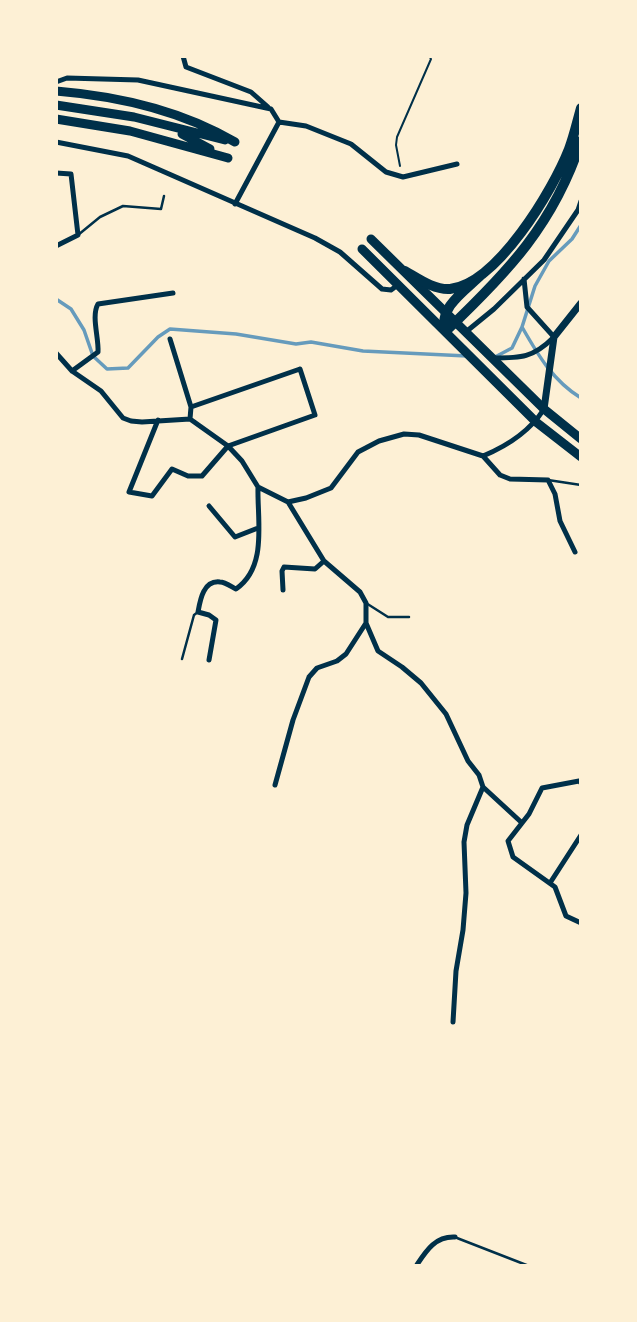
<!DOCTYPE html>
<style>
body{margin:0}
#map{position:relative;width:637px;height:1322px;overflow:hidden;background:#fdf0d5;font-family:"Varela Round",sans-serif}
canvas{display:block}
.frame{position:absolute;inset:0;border:58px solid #fdf0d5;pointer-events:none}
</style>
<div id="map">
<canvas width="637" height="1322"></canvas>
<div class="frame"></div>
</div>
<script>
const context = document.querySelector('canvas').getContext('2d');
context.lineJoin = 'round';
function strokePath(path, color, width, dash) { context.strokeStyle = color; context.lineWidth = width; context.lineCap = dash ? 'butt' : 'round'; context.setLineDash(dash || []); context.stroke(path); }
const stream = new Path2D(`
 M56 299 71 309 84 330 93 356 107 369 128 368 158 337 170 329 236 334 296 344 311 342 363 351 467 356
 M522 327C538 355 553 381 581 398
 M495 357 512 348 522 327 535 286 549 261 572 239 581 225`);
const path = new Path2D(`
 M400 166 396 145 397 137 431 59 429 56`);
const service = new Path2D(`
 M78 235 100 217 123 206 161 209 164 196
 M548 480 581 485
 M366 603 388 617H409
 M182 659 194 615 198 612
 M457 1238 529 1266`);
const minor = new Path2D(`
 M183 56 186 67 251 92 268 107
 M56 82 67 78 138 80 271 109 279 122 306 126 351 144 386 172 403 177 457 164
 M56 142 128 156 315 238 340 252 382 289 391 290 399 284
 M56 173 71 174 78 235 56 246
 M235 204 279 122
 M467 331 494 309 544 260 578 210 581 201
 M170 339 191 407 190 419
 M56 353 72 371 101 391 123 418 131 421 142 422 190 419 228 446 242 461 258 487 288 502 324 561 360 592 366 603V623L378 651 402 667 421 683 446 714 468 761 479 775 483 787 521 822
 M493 358C521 358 533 358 554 337L527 307 524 279
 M72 371 98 352C99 338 91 316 98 304L173 293
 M158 420 129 492 152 496 172 469 188 476H202L228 446 315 415 300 369 191 407
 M483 456C507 446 530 431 544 409
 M288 502 306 498 331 488 358 452 379 441 404 434 419 435 483 456 500 475 510 479 548 480 555 494 560 521 575 552
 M209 506 235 537 258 528
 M283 590 282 571 284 567 315 569 324 561
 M209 660 216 620 209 615 198 612C200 601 203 580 220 582 225 582 232 587 236 589 268 567 257 520 258 487
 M581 783 579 781 542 788 529 814 508 841 513 857 555 887 566 916 581 923
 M275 785 293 720 309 677 317 668 337 661 346 654 366 623
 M550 883 581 835
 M453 1022 456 971 463 930 466 893 464 842 467 825 483 787
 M416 1266C426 1251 435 1236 455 1237`);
const tertiary = new Path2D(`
 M544 409 554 337 581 303`);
const primary = new Path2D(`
 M56 91C117 96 182 111 235 142
 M56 105 134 117 225 140
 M56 119 130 131 228 158
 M182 134 210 149
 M371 239 544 409 581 439
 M362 249 536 422 581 457`);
const motorway = new Path2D(`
 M405 271C419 279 434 290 450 289 497 284 553 190 569 149 574 136 577 122 581 108
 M481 275C466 290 437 308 446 331 508 272 554 224 581 141`);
strokePath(stream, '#669bbc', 3.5);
strokePath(path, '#003049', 2);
strokePath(service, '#003049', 2.5);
strokePath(minor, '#003049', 5);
strokePath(tertiary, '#003049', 7);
strokePath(primary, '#003049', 9);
strokePath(motorway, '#003049', 10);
</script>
